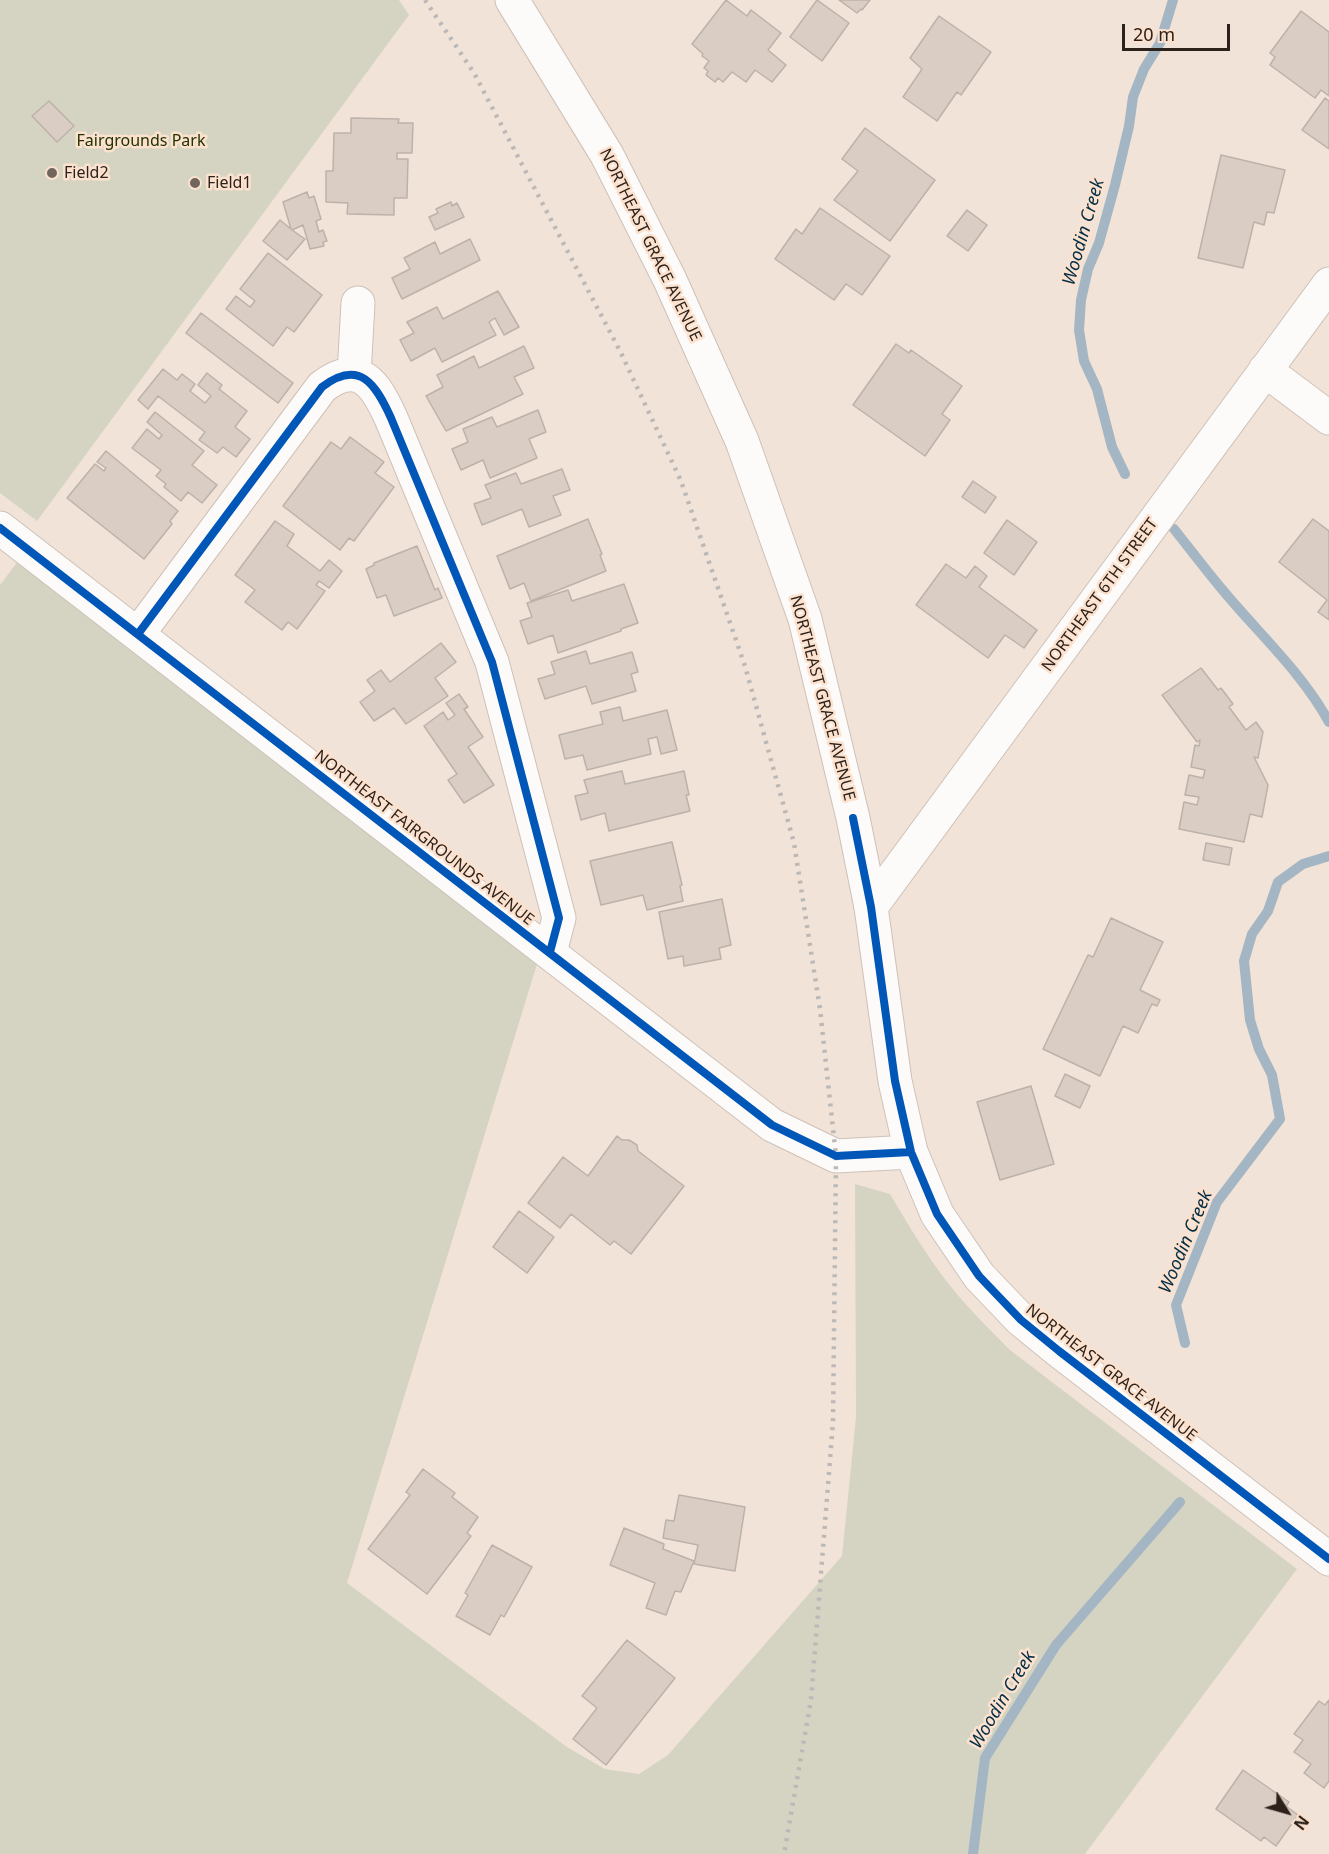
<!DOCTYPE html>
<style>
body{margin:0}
#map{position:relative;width:1329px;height:1854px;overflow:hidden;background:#f2e3d8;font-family:"Noto Sans",sans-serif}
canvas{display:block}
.north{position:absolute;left:1257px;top:1782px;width:60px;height:60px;-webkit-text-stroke:4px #fce2ce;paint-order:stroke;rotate:127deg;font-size:16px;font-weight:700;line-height:24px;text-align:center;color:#2c221b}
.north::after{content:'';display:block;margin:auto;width:21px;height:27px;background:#2c221b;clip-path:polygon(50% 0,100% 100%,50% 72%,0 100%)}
.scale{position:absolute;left:1122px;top:24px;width:108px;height:27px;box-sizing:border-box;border:3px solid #2c221b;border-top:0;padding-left:8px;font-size:18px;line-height:21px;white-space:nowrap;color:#2c221b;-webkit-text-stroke:4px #fce2ce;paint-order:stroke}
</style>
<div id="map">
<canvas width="1329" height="1854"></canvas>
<div class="north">N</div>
<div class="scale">20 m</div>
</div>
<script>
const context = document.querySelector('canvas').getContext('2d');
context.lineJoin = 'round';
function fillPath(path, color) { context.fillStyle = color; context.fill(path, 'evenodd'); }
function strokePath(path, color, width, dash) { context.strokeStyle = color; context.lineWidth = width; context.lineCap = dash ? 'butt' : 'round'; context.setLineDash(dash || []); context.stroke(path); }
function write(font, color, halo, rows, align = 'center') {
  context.font = font + ' "Noto Sans",sans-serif'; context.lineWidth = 5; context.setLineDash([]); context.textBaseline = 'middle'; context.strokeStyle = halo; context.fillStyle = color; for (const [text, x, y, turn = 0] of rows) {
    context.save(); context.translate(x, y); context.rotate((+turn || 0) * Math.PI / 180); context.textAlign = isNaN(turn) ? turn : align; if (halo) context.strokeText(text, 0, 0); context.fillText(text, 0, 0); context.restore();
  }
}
const green = new Path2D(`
 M0 0H399L409 15 37 521 0 493Z
 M18 561 537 964 347 1583 567 1747 605 1769 639 1774 668 1755 842 1556 856 1417 855 1184 890 1194C908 1224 926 1255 948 1283 967 1307 989 1329 1010 1350L1297 1569 1085 1854H0V585Z`);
const stream = new Path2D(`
 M1125 474 1112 447 1097 389 1084 361 1079 330 1081 300 1088 269 1099 243 1115 185 1129 126 1133 97 1144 69 1160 43 1173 0
 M1174 529C1190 549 1205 569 1221 588 1257 632 1301 671 1329 722
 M1185 1343 1176 1305 1217 1202 1280 1119 1272 1075 1259 1049 1250 1020 1244 961 1252 934 1268 911 1278 882 1303 864 1329 856
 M973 1854 985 1758 1056 1645 1180 1502`);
const building = new Path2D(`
 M726 0 747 16 751 10 781 33 768 50 786 65 772 82 755 70 746 82 732 72 723 82 718 78 715 82 706 75 708 71 704 68 709 61 702 56 703 54 692 44Z
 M817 0 849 23 822 61 790 37Z
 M839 0H870L862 10 861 9 857 13Z
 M1301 11 1329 32V96L1321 90 1315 98 1270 65 1275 57 1270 53Z
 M939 16 991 52 961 95 957 92 937 121 903 97 922 69 910 58Z
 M1325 98 1329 101V149L1302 130Z
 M49 101 74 126 57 142 32 116Z
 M351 118 399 119 398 123H413L412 153H397V159H408L407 198H394V215L347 214 348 203 326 202V171H333L334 133H351Z
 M865 128 935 180 890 241 834 200 858 171 842 159Z
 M1221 155 1285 170 1274 213 1267 212 1264 225 1254 222 1243 268 1198 258Z
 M307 192 309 198 314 196 321 219 316 221 319 232 323 230 327 241 323 242 324 246 310 249 303 225 292 230 305 239 287 260 263 241 280 220 291 229 283 202Z
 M451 202 452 206 457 203 464 217 435 230 429 217 438 213 436 209Z
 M820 208 890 256 862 295 846 284 834 300 775 259 796 229 802 234Z
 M967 210 987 225 968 251 947 236Z
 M470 239 480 260 402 299 392 278 410 269 404 258 435 242 440 254Z
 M268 253 322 295 294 332 287 327 273 346 226 309 236 296 250 307 255 301 240 289Z
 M498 291 519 327 504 335 495 318 489 322 496 335 442 362 435 348 411 361 400 340 414 333 407 322 437 307 443 319Z
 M201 313 293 383 278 403 186 333Z
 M896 344 909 353 911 350 962 386 942 414 950 420 925 456 853 405Z
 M524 346 534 368 514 377 523 394 446 431 426 396 443 387 437 375 474 356 479 368Z
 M163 369 177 380 182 374 195 384 190 391 205 403 211 396 198 385 207 373 222 385 219 389 247 411 235 427 250 439 236 457 223 447 217 453 199 440 205 432 158 396 148 409 138 400Z
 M538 410 546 432 529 439 537 458 490 478 483 460 461 470 452 449 468 442 463 429 492 417 497 427Z
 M155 412 204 451 192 465 217 485 202 503 188 492 181 501 164 487 166 484 156 476 161 470 132 448 147 429 159 439 162 435 147 422Z
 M350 437 384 462 375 473 394 487 354 541 349 538 340 550 283 506 331 442 341 449Z
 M106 451 178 511 170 521 172 524 144 559 67 498 95 464 104 471 106 468 97 462Z
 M562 469 570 490 553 496 561 515 529 527 522 509 482 525 474 504 491 498 485 485 516 473 521 484Z
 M973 481 996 497 985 513 962 497Z
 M588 519 602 554 600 555 606 571 531 601 524 583 510 589 497 556Z
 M1313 519 1329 531V620L1318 612 1327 600 1279 562Z
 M1007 520 1037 542 1014 575 984 553Z
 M275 521 294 534 287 546 320 571 329 560 342 571 329 588 319 581 316 585 325 591 297 629 288 622 282 630 245 602 255 590 235 575Z
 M417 546 435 590 438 588 442 598 394 616 386 595 377 598 366 569 374 565V563Z
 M946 564 966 578 975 566 987 576 979 587 1037 630 1024 648 1005 635 988 658 916 605Z
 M624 584 638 623 621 629V631L558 653 553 635 528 644 520 621 532 617 527 603 568 590 572 601Z
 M441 643 456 662 435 678 448 696 406 724 394 708 374 721 360 702 375 691 367 680 381 670 390 682Z
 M586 651 590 664 632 652 638 672 631 674 636 691 592 704 586 686 545 699 538 679 555 674 551 662Z
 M1201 668 1218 690 1221 688 1233 704 1229 707 1246 730 1256 722 1263 732 1258 758 1254 757 1268 785 1262 817 1250 814 1244 842 1179 829 1184 802 1197 805 1199 797 1185 795 1189 775 1203 778 1205 770 1191 767 1195 745 1199 746 1200 740 1197 742 1162 695Z
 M459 694 468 707 464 709 483 737 468 747 494 785 464 803 448 780 457 774 424 726 443 712 448 720 455 715 446 703Z
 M620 707 623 721 667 710 677 750 661 754 657 737 648 739 651 754 587 770 583 755 565 759 559 735 603 724 600 712Z
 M622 771 625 784 684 771 689 795H686L690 811 609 831 605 813 581 820 575 796 588 793 584 780Z
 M672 842 682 885 680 886 683 901 647 910 643 895 601 905 590 861Z
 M1206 843 1232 848 1229 865 1203 860Z
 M722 899 731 945 719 948 721 959 684 966 683 956 668 959 659 912Z
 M1111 918 1163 942 1140 990 1160 1000 1157 1006 1152 1004 1138 1033 1123 1026 1100 1076 1043 1049 1088 955 1093 957Z
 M1065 1074 1090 1086 1080 1108 1055 1096Z
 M1031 1086 1054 1164 1000 1180 977 1102Z
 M617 1136 622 1140H629L637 1145 638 1151 684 1186 631 1254 614 1241 610 1245 571 1214 560 1228 528 1203 563 1157 588 1176Z
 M519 1211 554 1237 527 1273 493 1247Z
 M423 1469 455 1493 452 1497 478 1517 467 1533 471 1536 427 1594 368 1549 410 1495 406 1492Z
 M679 1495 745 1507 735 1571 694 1564 698 1545 663 1538 666 1520 674 1521Z
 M624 1528 664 1544 663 1549 694 1561 681 1592 675 1591 666 1615 646 1608 655 1583 610 1565Z
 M492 1545 532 1567 504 1617 501 1615 490 1635 456 1616 468 1595 465 1593Z
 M627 1640 675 1678 606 1765 573 1739 597 1708 582 1696Z
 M1329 1700V1781L1324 1788 1304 1773 1311 1764 1294 1752 1303 1740 1294 1734 1319 1701 1325 1705Z
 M1243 1770 1289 1802 1286 1806 1298 1815 1276 1846 1264 1837 1261 1841 1216 1809Z`);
const street = new Path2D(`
 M1265 370 1329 418
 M354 375 358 303
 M0 528 772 1125 836 1156 911 1152
 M138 634 322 387C360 358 376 385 391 418L492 662 559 918 550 952
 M871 907 1329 284`);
const secondary = new Path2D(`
 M512 0 607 155 670 280 742 441 805 619 853 818 871 907 895 1081 911 1152 937 1214 979 1276 1021 1320 1059 1351 1329 1559`);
const rail = new Path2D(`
 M425 0 474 73 621 353 681 481 745 666 794 843 820 1009 836 1156 833 1422 811 1700 784 1854`);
const cycleway = new Path2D(`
 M0 528 772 1125 836 1156 911 1152
 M138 634 322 387C360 358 376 385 391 418L492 662 559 918 550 952
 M853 818 871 907 895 1081 911 1152 937 1214 979 1276 1021 1320 1059 1351 1329 1559`);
const markers = [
 [52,173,6,"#71665d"],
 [195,183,6,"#71665d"]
];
const parkNames = [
 ["Fairgrounds Park",141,141]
];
const poiNames = [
 ["Field2",64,173],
 ["Field1",207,183]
];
const streetNames = [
 ["NORTHEAST GRACE AVENUE",650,245,64],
 ["NORTHEAST 6TH STREET",1100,595,-54],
 ["NORTHEAST GRACE AVENUE",822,698,75],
 ["NORTHEAST FAIRGROUNDS AVENUE",424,838,38],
 ["NORTHEAST GRACE AVENUE",1111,1373,38]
];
const waterNames = [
 ["Woodin Creek",1084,232,-74],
 ["Woodin Creek",1186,1242,-67],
 ["Woodin Creek",1003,1700,-59]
];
fillPath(green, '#d5d4c3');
strokePath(stream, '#a4b6c3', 10);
fillPath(building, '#d9cdc4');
strokePath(building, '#bdb2aa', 1.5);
strokePath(street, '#cdc1b8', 35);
strokePath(secondary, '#cdc1b8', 35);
strokePath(street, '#fdfbf9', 33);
strokePath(secondary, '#fdfbf9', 33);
strokePath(rail, '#bcb8b6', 4.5, [3, 6]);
strokePath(cycleway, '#0057b8', 8);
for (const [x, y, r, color] of markers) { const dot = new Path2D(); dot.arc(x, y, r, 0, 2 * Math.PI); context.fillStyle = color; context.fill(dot); strokePath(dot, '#fce2ce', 2); }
write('16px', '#203300', '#fce2ce', parkNames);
write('16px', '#2c221b', '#fce2ce', poiNames, 'left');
write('16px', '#2c221b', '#fce2ce', streetNames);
write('italic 18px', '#022e47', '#fce2ce', waterNames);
</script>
